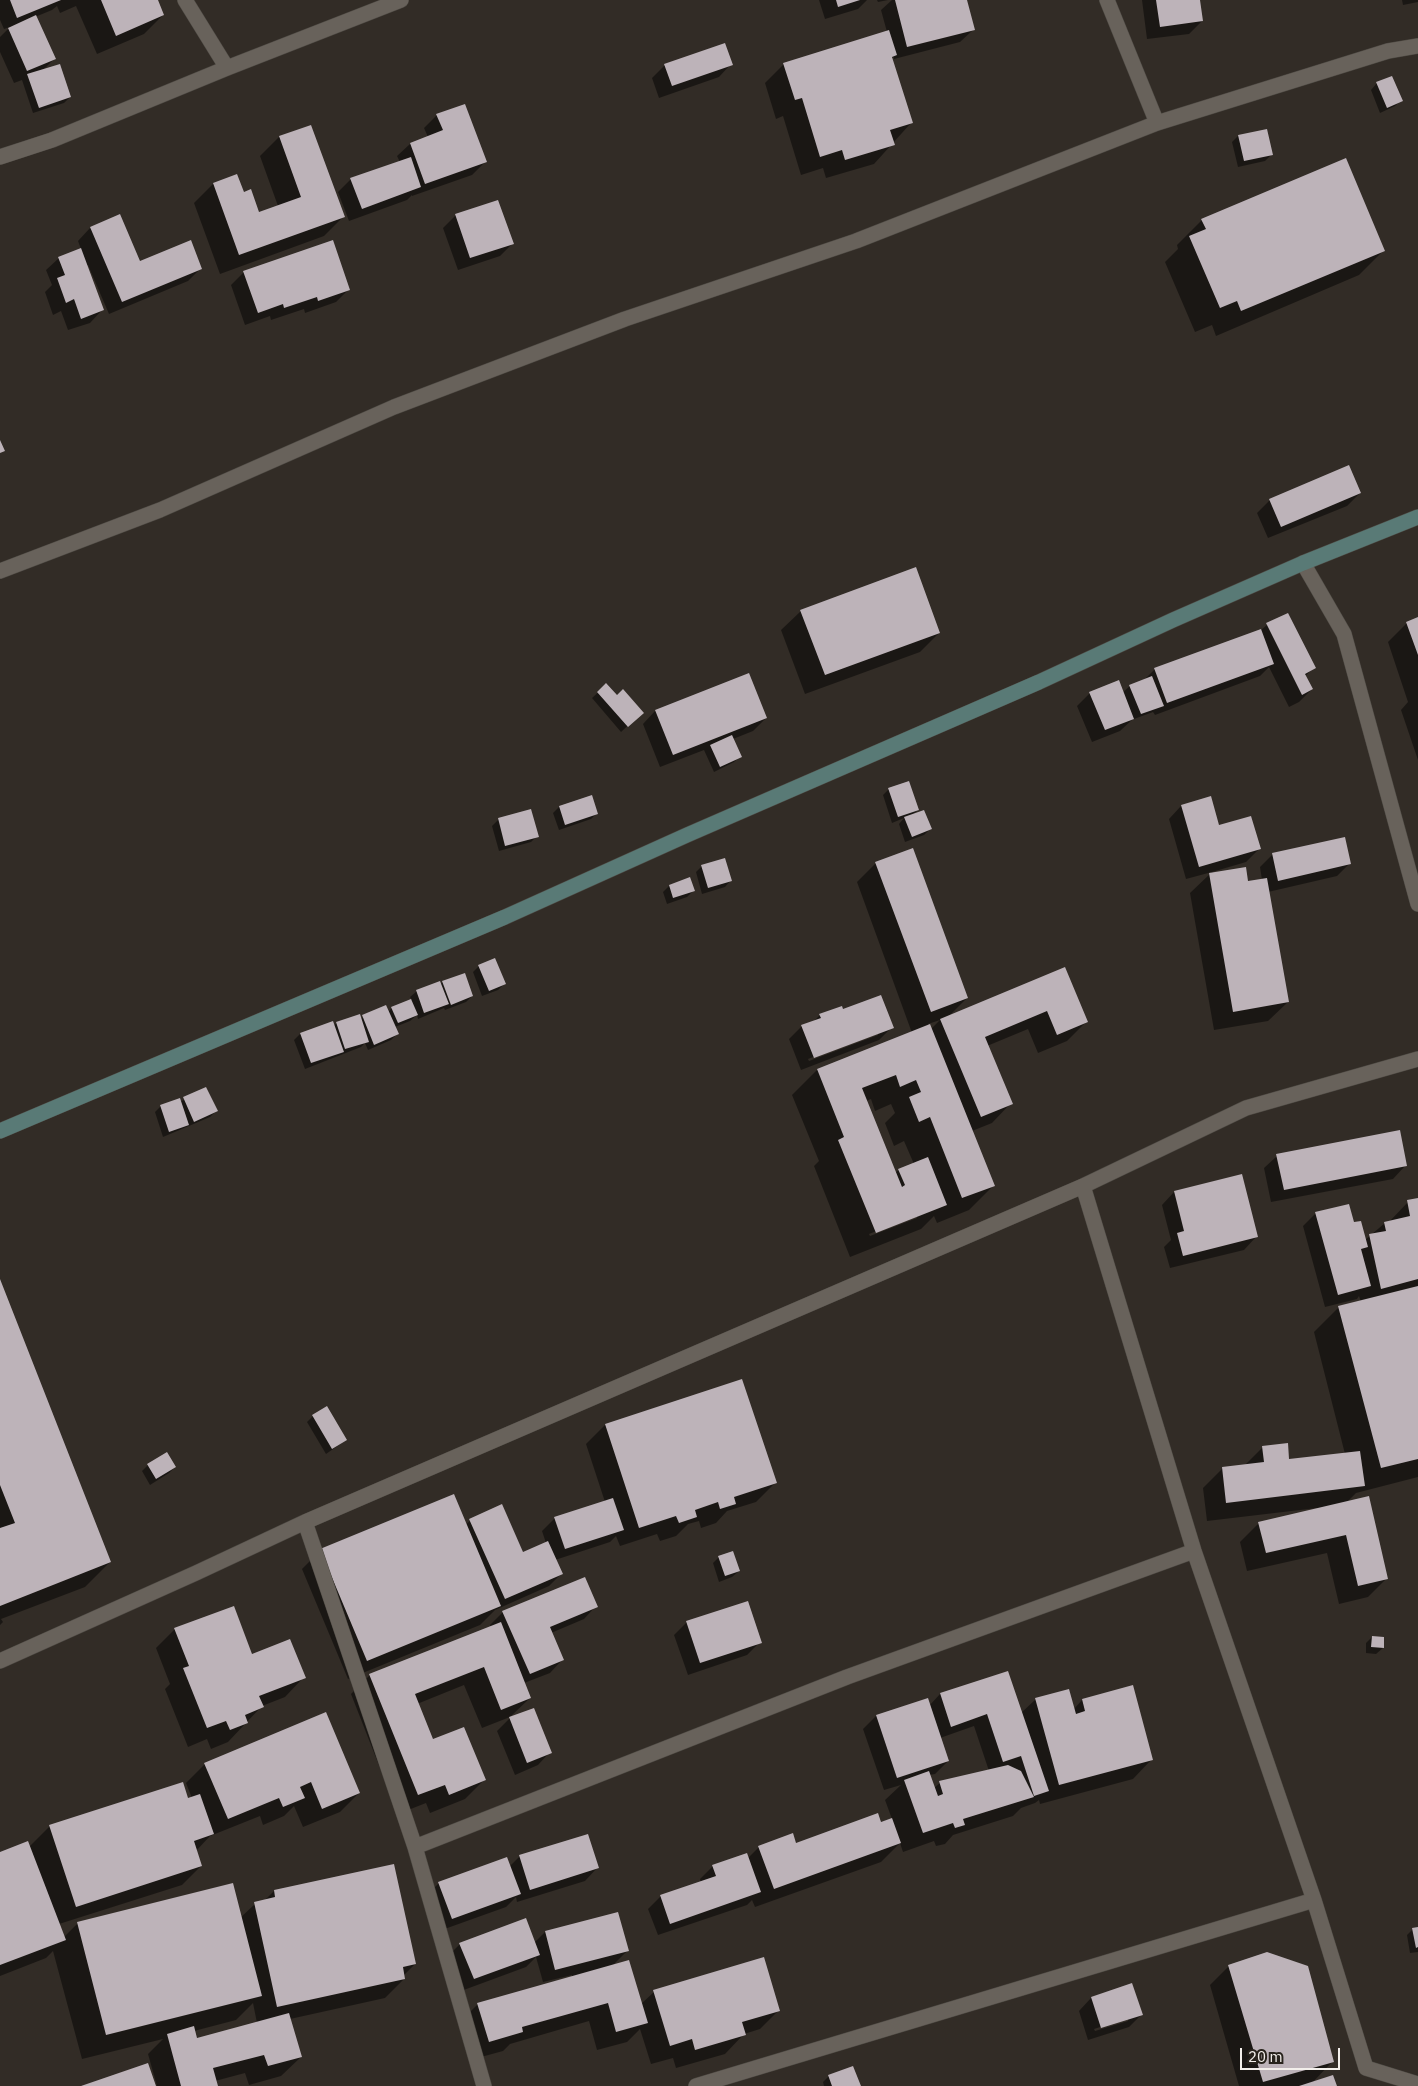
<!DOCTYPE html>
<style>
body{margin:0}
#map{position:relative;width:1418px;height:2086px;overflow:hidden;background:#322c26;font-family:"IBM Plex Sans",sans-serif}
canvas{display:block}
.scale{position:absolute;left:1240px;top:2048px;width:100px;height:22px;box-sizing:border-box;border:2px solid #f3efeb;border-top:0;padding-left:6px;font-size:15px;line-height:18px;white-space:nowrap;color:#f3efeb;-webkit-text-stroke:4px #28231c;paint-order:stroke}
</style>
<div id="map">
<canvas width="1418" height="2086"></canvas>
<div class="scale">20 m</div>
</div>
<script>
const context = document.querySelector('canvas').getContext('2d');
context.lineJoin = 'round';
function fillPath(path, color) { context.fillStyle = color; context.fill(path, 'evenodd'); }
function strokePath(path, color, width, dash) { context.strokeStyle = color; context.lineWidth = width; context.lineCap = dash ? 'butt' : 'round'; context.setLineDash(dash || []); context.stroke(path); }
const shadow = new Path2D(`
 M0 0H157L163 15 144 34 97 54 76 6 60 13 57 6 52 10 35 17 54 59 42 71 70 97 64 103 33 113 22 80 14 83 0 52V37L10 27 4 29 0 20Z
 M819 0H867L858 9 825 19Z
 M877 0H888L878 2Z
 M892 0H965L973 30 960 42 894 59V57L891 59 911 123 874 164 826 178 823 168 801 175 783 116 776 119 765 83 784 64 887 32 881 10Z
 M1142 0H1199L1202 21 1189 34 1147 39Z
 M1402 0H1418V2L1403 5Z
 M724 44 731 64 719 77 659 98 652 78 664 66Z
 M1377 83 1401 100 1395 106 1380 113 1371 90Z
 M437 115 485 162 472 175 412 196V195L407 200 349 221 338 192 351 179 400 162 397 156 410 144 428 137 424 128Z
 M310 126 343 217 324 236 220 274 194 203 213 184 236 175 243 194 258 214 278 206 260 156 279 137Z
 M1238 136 1271 155 1265 161 1238 167 1232 142Z
 M456 215 512 244 500 256 458 270 443 228Z
 M1202 220 1384 250 1359 275 1216 336 1212 325 1195 332 1165 262 1178 249 1177 245Z
 M90 228 139 263 201 268 188 281 109 314 88 265 86 266 102 310 90 323 68 330 61 311 53 315 45 292 52 285 46 270 59 258 81 249 78 241Z
 M244 272 349 289 336 302 305 313 304 309 271 320 270 316 245 325 231 285Z
 M1360 493 1347 506 1268 538 1257 513 1270 500Z
 M801 611 939 633 920 652 805 694 781 630Z
 M1288 615 1314 668 1305 676 1312 689 1299 702 1289 707 1269 667 1260 676 1155 715 1153 712 1134 719V718L1120 731 1092 742 1077 706 1090 693H1122L1130 686 1143 681 1155 669 1261 630 1267 625Z
 M1418 619V760L1401 710 1408 702 1388 642 1407 623Z
 M606 685 636 718 621 732 592 698Z
 M655 711 766 718 753 731 733 739 740 756 734 762 714 772 704 750 660 767 643 724Z
 M889 789 918 810 912 815 930 829 924 835 905 842 899 824 904 818 892 823 883 795Z
 M1181 806 1259 849 1246 862 1212 872 1213 873 1247 883 1262 880 1260 867 1272 855 1350 863 1337 876 1268 892 1288 1002 1268 1021 1214 1030 1190 893 1212 872 1186 879 1169 819Z
 M559 807 597 813 591 819 559 830 553 813Z
 M530 811 537 836 531 842 499 851 492 826 498 820Z
 M876 863 967 998 949 1016 1064 969 1086 1022 1067 1041 1038 1053 1028 1029 987 1046 1011 1103 992 1123 972 1131 994 1185 969 1210 937 1223 934 1216 921 1229 850 1257 814 1166 819 1161 792 1095 817 1070 912 1033 857 882ZM940 1020 930 1030 928 1024ZM871 1099 875 1111 891 1104 895 1113 885 1123 894 1146 904 1141 914 1164 899 1170 895 1173 866 1101ZM917 1215V1218L870 1236 869 1234Z
 M702 866 731 880 725 887 702 894 696 872Z
 M669 886 693 891 687 897 667 904 663 892Z
 M479 966 504 984 498 990 482 996 473 972Z
 M443 982 472 996 466 1002 445 1010 444 1008 418 1019 417 1015 410 1021 395 1027 397 1034 391 1040 368 1050 365 1043 361 1047 305 1069 294 1040 300 1034 333 1026 337 1023 360 1019 385 1007 388 1012 392 1008 412 1000 410 997 417 991 440 985Z
 M820 1015 892 1027 879 1040 801 1070 789 1039 802 1026 813 1022ZM878 1032V1035L809 1061 808 1059Z
 M205 1088 216 1111 210 1117 163 1137 155 1112 161 1106 180 1102Z
 M1277 1156 1405 1166 1393 1179 1271 1202 1264 1168Z
 M1174 1192 1256 1237 1244 1250 1170 1268 1164 1247 1171 1240 1162 1205Z
 M1418 1200V1477L1356 1493 1346 1503 1387 1578 1368 1597 1339 1604 1327 1553 1247 1571 1240 1542 1259 1523 1318 1510 1317 1508 1207 1521 1203 1488 1222 1469 1244 1466 1263 1447 1288 1461 1345 1454 1314 1332 1339 1307 1361 1302 1359 1296 1357 1299 1325 1307 1303 1226 1316 1213 1353 1224 1365 1240 1385 1223 1389 1222 1408 1202Z
 M0 1283 110 1562 85 1587 1 1619 3 1622 0 1625Z
 M313 1416 346 1440 326 1454 307 1422Z
 M605 1425 775 1483 756 1502 727 1511 716 1523 701 1528 699 1521 688 1524 676 1536 660 1541 657 1534 620 1546 616 1536 610 1542 555 1560 562 1573 549 1586 495 1610 480 1625 348 1679 302 1569 321 1550 465 1525 470 1521 523 1554 546 1543 542 1531 555 1518 605 1502 586 1444Z
 M167 1454 175 1467 169 1473 150 1485 142 1471 148 1465Z
 M719 1557 739 1571 732 1577 719 1582 713 1563Z
 M596 1606 584 1619 551 1633 562 1660 550 1673 524 1683 530 1698 510 1717 482 1728 464 1685 417 1704 432 1741 484 1780 465 1799 430 1813 426 1803 398 1814 351 1694 370 1675 491 1627 490 1625 503 1612Z
 M687 1622 760 1642 747 1655 688 1675 674 1635Z
 M175 1629 251 1655 304 1677 285 1697 262 1706 228 1742 211 1749 207 1739 188 1747 165 1689 170 1684 156 1648Z
 M1372 1637 1383 1648 1376 1654 1366 1653V1643Z
 M1007 1672 1021 1713 1036 1699 1074 1709 1082 1700 1132 1687 1152 1759 1133 1779 1040 1804 1039 1800 1035 1803 1021 1808 1013 1816 953 1835 945 1844 936 1846 934 1841 903 1852 900 1843 881 1862 755 1907 752 1900 747 1905 658 1935 648 1909 661 1896 701 1883 700 1879 713 1866 748 1858 759 1847 795 1845 892 1819 885 1800 901 1785 884 1790 863 1729 876 1716 927 1699 929 1706 940 1694ZM974 1726 989 1771 940 1783 934 1788 929 1775 935 1774 948 1761 940 1738Z
 M325 1713 359 1793 340 1812 303 1827 294 1806 284 1816 263 1825 260 1816 210 1836 196 1851 201 1866 182 1885 59 1924 64 1937 78 1923 240 1918 255 1904 264 1901 274 1891 415 1964 403 1976 404 1979 385 1998 290 2019 301 2057 281 2076 249 2085 245 2073 215 2081 216 2086H157L148 2054 163 2039 82 2059 53 1951 46 1958 0 1976V1854L29 1847 50 1826 192 1798 186 1783 205 1764ZM253 2003 257 2023 196 2040 194 2031 236 2020Z
 M510 1718 550 1752 538 1765 515 1775 497 1731Z
 M520 1856 597 1868 585 1881 517 1902 516 1897 506 1907 439 1931 426 1896 439 1883 509 1867Z
 M1418 1928V1952L1410 1953 1407 1935 1413 1929Z
 M545 1932 627 1951 612 1966 641 2004 654 1992 779 2010 760 2029 744 2034 725 2054 676 2068 673 2058 651 2064 640 2029 627 2042 597 2050 589 2021 510 2044 503 2051 470 2060 459 2023 478 2004 572 1977V1975L543 1982 536 1957 526 1967 461 1991 447 1957 460 1944 534 1943Z
 M1229 1966 1332 2062 1312 2083 1336 2086H1239L1210 1985Z
 M1091 1998 1142 2014 1129 2027 1088 2040 1079 2011ZM1128 2018V2021L1095 2031 1094 2029Z
 M829 2076 859 2086H824L823 2082Z`);
const building = new Path2D(`
 M10 0H61L17 18Z
 M101 0H158L164 15 116 36Z
 M836 0H860L838 7Z
 M895 0H967L975 30 907 47Z
 M1156 0H1200L1203 21 1160 27Z
 M36 15 56 59 27 71 8 28Z
 M889 30 897 55 892 57 913 123 890 130 895 145 845 160 842 150 820 157 802 98 795 100 783 63Z
 M725 43 733 65 672 86 664 64Z
 M60 64 71 97 39 108 27 74Z
 M1392 76 1403 101 1387 108 1376 82Z
 M465 104 487 162 425 184 410 143 443 130 436 114Z
 M311 125 345 217 239 255 213 183 237 174 244 192 251 189 259 212 301 197 279 136Z
 M1267 129 1273 155 1244 161 1238 135Z
 M411 157 421 187 362 209 350 178Z
 M1346 158 1385 251 1241 311 1237 301 1220 308 1189 236 1206 229 1201 219Z
 M498 200 514 244 470 258 455 214Z
 M120 214 140 261 191 240 202 269 122 302 90 227Z
 M333 240 350 290 318 301 317 297 284 308 283 304 258 313 243 271Z
 M81 248 104 310 81 319 74 299 66 303 57 278 65 275 58 257Z
 M0 440 5 451 0 453Z
 M1349 465 1361 493 1281 527 1269 499Z
 M916 567 940 633 825 675 800 610Z
 M1288 613 1316 668 1305 674 1313 689 1302 695 1266 623Z
 M1418 617V655L1406 622Z
 M1261 629 1274 664 1167 703 1154 668Z
 M749 673 767 718 673 755 655 710Z
 M1152 676 1164 706 1141 714 1129 685Z
 M1119 680 1134 719 1105 730 1089 692Z
 M606 683 617 695 623 689 644 713 628 727 597 692Z
 M732 735 742 757 720 767 710 745Z
 M909 781 919 810 898 817 888 788Z
 M592 795 598 814 565 825 559 806Z
 M1211 796 1219 825 1251 816 1261 849 1199 867 1181 805Z
 M531 809 539 837 505 846 498 818Z
 M924 810 932 829 912 837 904 817Z
 M1345 837 1351 864 1278 881 1272 853Z
 M913 848 968 998 931 1012 875 862Z
 M725 858 732 881 708 888 701 865Z
 M1246 867 1248 881 1267 878 1289 1002 1233 1012 1209 873Z
 M690 877 695 891 673 898 669 885Z
 M495 958 506 984 489 991 478 965Z
 M1065 967 1088 1022 1057 1035 1047 1011 985 1037 1013 1104 981 1117 940 1019Z
 M465 973 473 996 451 1005 442 981Z
 M440 981 449 1004 424 1013 416 990Z
 M881 995 894 1028 814 1058 801 1025 821 1018 819 1014 842 1006 843 1009Z
 M411 999 418 1015 398 1023 391 1007Z
 M386 1005 399 1034 374 1045 362 1015Z
 M360 1014 369 1042 345 1049 336 1022Z
 M333 1021 344 1052 311 1063 300 1033Z
 M930 1024 995 1186 962 1198 930 1117 919 1122 909 1097 921 1092 916 1080 900 1087 896 1075 862 1088 902 1187 905 1185 898 1169 928 1157 947 1205 876 1233 838 1140 844 1137 817 1069Z
 M206 1087 218 1111 194 1122 183 1097Z
 M180 1098 189 1125 169 1132 160 1105Z
 M1400 1130 1407 1166 1284 1190 1276 1154Z
 M1242 1174 1258 1237 1183 1256 1177 1233 1184 1231 1174 1191Z
 M1418 1198V1279L1381 1289 1369 1234 1386 1231 1384 1222 1410 1216 1407 1200Z
 M1349 1204 1354 1222 1361 1221 1368 1247 1361 1249 1371 1286 1338 1295 1315 1212Z
 M0 1279 111 1562 0 1606V1528L15 1523 0 1485Z
 M1418 1286V1459L1381 1468 1338 1306Z
 M742 1379 777 1483 734 1497 736 1504 720 1509 718 1502 695 1510 697 1517 679 1523 676 1516 639 1528 605 1424Z
 M327 1406 347 1440 332 1449 312 1415Z
 M1288 1443 1289 1459 1360 1451 1365 1486 1226 1503 1222 1467 1264 1462 1262 1446Z
 M167 1452 176 1467 156 1479 147 1464Z
 M454 1494 501 1606 367 1661 320 1549Z
 M1369 1496 1388 1579 1358 1586 1346 1535 1266 1553 1258 1522Z
 M613 1498 624 1530 565 1549 554 1517Z
 M502 1504 523 1552 548 1541 563 1574 505 1599 469 1519Z
 M733 1551 740 1571 725 1576 718 1556Z
 M585 1577 598 1607 550 1627 564 1660 530 1674 502 1611Z
 M748 1601 762 1643 700 1663 686 1621Z
 M234 1606 252 1654 290 1639 306 1678 259 1696 264 1707 245 1715 248 1723 230 1730 226 1721 207 1728 183 1668 189 1666 174 1628Z
 M501 1622 531 1698 501 1710 484 1667 415 1694 433 1739 464 1727 486 1780 449 1795 445 1785 418 1795 369 1674Z
 M1372 1636 1384 1637V1648L1371 1647Z
 M1008 1671 1049 1791 1034 1796 1021 1756 1003 1762 987 1714 951 1727 940 1693Z
 M1133 1685 1153 1760 1059 1785 1035 1698 1069 1689 1076 1714 1085 1711 1082 1699Z
 M928 1698 949 1761 897 1778 876 1715Z
 M534 1708 552 1753 527 1763 509 1717Z
 M326 1712 360 1793 322 1809 311 1782 300 1787 305 1798 283 1807 279 1798 228 1819 204 1763Z
 M1008 1765 1021 1771 1034 1797 963 1819 965 1825 955 1828 953 1823 923 1833 904 1780 929 1771 938 1796 943 1794 939 1781Z
 M183 1782 188 1798 200 1794 214 1834 194 1841 202 1866 76 1907 49 1825Z
 M878 1813 881 1822 892 1818 901 1843 774 1889 758 1846 793 1833 796 1843Z
 M588 1834 599 1868 530 1890 519 1855Z
 M28 1841 66 1940 0 1965V1852Z
 M747 1853 761 1892 670 1924 660 1895 716 1876 712 1865Z
 M507 1857 521 1894 452 1919 438 1882Z
 M394 1864 416 1964 403 1967 405 1979 277 2007 254 1902 275 1897 274 1890Z
 M233 1883 262 1996 106 2035 77 1922Z
 M618 1912 629 1951 555 1970 545 1931Z
 M526 1918 540 1955 474 1979 459 1943Z
 M1418 1927V1947L1416 1948 1412 1928Z
 M1267 1952 1308 1966 1334 2062 1263 2082 1228 1965Z
 M764 1957 780 2011 742 2022 746 2035 695 2050 692 2039 670 2046 653 1990Z
 M629 1960 648 2023 616 2032 608 2003 522 2027 523 2032 489 2042 477 2003Z
 M1132 1983 1143 2015 1101 2028 1091 1997Z
 M289 2013 302 2057 268 2066 264 2055 213 2068 218 2086H181L167 2034 194 2026 197 2038Z
 M148 2063 156 2086H81Z
 M853 2066 861 2086H832L828 2075Z
 M1333 2075 1337 2086H1299Z`);
const minor = new Path2D(`
 M185 0 227 68
 M1107 0 1157 123
 M0 157 52 140 227 68 401 0
 M1303 563 1344 634 1418 904
 M0 571 160 510 394 407 625 319 856 241 1157 123 1388 51 1418 46
 M1083 1186 1194 1551 1314 1900 1366 2068 1418 2084
 M305 1522 415 1847 484 2086
 M0 1661 196 1573 305 1522 1083 1186 1246 1108 1418 1059
 M415 1847 847 1677 1194 1551
 M696 2086 1314 1900`);
const secondary = new Path2D(`
 M0 1131 505 917 687 835 1039 682 1173 620 1303 563 1418 517`);
fillPath(shadow, '#0007');
fillPath(building, '#bdb3b9');
strokePath(minor, '#4d4943', 16);
strokePath(secondary, '#4d4943', 16);
strokePath(minor, '#68625b', 15);
strokePath(secondary, '#597a76', 15);
</script>
